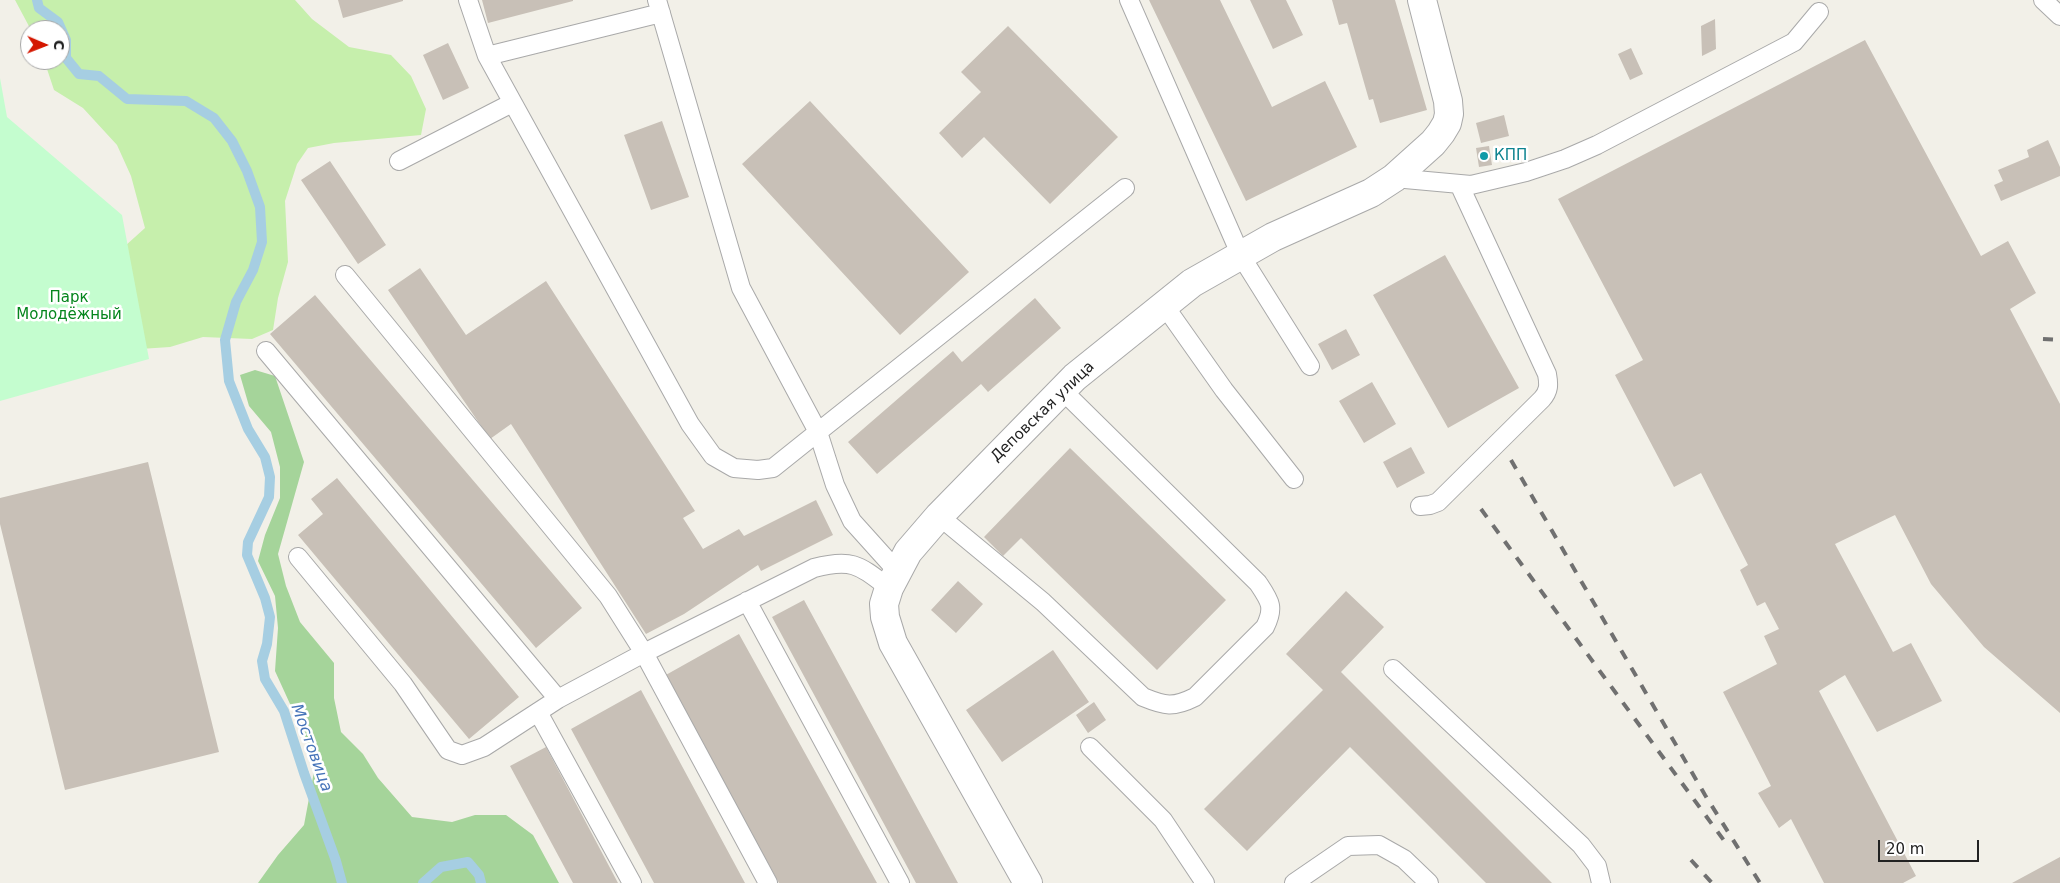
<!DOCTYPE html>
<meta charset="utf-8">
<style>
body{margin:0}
#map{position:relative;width:2060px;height:883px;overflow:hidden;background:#f2f0e8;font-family:"DejaVu Sans",sans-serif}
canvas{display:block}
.north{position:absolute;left:20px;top:20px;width:50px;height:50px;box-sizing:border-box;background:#fff;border:1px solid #a7a7a7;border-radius:50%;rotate:91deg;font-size:14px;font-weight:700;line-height:20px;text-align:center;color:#222}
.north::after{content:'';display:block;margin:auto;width:18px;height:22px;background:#d41700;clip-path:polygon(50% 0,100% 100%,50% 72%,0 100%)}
.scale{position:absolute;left:1878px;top:840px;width:101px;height:22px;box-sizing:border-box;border:2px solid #222;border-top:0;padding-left:6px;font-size:15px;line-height:18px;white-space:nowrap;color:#222;-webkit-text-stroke:4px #fff;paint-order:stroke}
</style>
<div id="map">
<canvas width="2060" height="883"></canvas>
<div class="north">С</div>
<div class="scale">20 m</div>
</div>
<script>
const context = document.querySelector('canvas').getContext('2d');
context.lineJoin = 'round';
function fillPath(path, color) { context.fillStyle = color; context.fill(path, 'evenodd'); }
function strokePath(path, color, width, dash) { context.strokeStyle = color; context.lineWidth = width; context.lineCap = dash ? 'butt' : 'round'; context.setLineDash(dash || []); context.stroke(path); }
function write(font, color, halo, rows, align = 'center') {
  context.font = font + ' "DejaVu Sans",sans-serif'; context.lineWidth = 5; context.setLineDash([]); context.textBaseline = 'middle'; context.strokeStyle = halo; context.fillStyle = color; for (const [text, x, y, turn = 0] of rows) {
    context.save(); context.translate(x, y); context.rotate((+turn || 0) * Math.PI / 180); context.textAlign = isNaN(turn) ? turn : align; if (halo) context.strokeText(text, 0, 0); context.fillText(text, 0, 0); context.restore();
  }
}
const grass = new Path2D(`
 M15 0H295L312 19 349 47 391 55 411 76 426 109 421 135 334 143 308 148 297 164 285 201 288 262 278 298 273 330 252 339 203 337 170 347 125 350 105 264 145 228 131 176 117 145 83 108 54 90 44 60H60V30H31Z`);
const forest = new Path2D(`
 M255 370 275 376 304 462 278 554 286 586 300 622 334 663V698L341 732 363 754 378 778 412 817 452 822 475 815H506L533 835 559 883H258L278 855 304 825 316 761 275 671 278 628 275 596 258 561 265 535 280 498V467L271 432 249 406 240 375Z`);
const park = new Path2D(`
 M0 78 7 117 122 215 149 359 0 401Z`);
const stream = new Path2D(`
 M37 0 39 8 58 22 66 40V58L79 74 99 76 127 99 186 101 214 118 232 141 247 171 260 207 262 242 253 270 236 302 225 340 229 381 248 429 265 457 270 477 269 497 248 542 247 555 265 598 270 617 267 644 262 661 265 679 284 711 304 773 336 861 342 883
 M423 883 441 867 468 862 479 875 481 883`);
const building = new Path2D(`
 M338 0H403V1L343 18Z
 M482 0H573V1L488 23Z
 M1149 0H1220L1272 107 1325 81 1357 147 1246 201Z
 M1250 0H1286L1303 35 1273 49Z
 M1332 0H1395L1427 110 1380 123 1373 99 1369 100 1347 23 1339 25Z
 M1715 19 1716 49 1702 56 1701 26Z
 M1008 26 1118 137 1050 204 984 137 962 158 939 133 981 92 961 72Z
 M1865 40 1981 256 2008 241 2036 293 2010 309 2060 404V713L1984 647 1931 584 1895 515 1835 544 1893 652 1911 643 1942 701 1877 732 1845 675 1819 691 1916 876 1903 883H1824L1791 819 1779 828 1758 793 1771 786 1723 692 1777 664 1764 636 1779 629 1765 602 1757 606 1740 570 1748 565 1701 473 1674 487 1615 375 1643 360 1558 199Z
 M448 43 469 88 443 100 423 55Z
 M1631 48 1643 74 1630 80 1618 54Z
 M810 101 969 272 900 335 742 164Z
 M1504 115 1509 136 1481 143 1476 123Z
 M662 121 689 197 651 210 624 135Z
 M2048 140 2060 167V176L2001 201 1994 185 2003 181 1998 170 2029 157 2027 150Z
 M1489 146 1492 165 1479 167 1476 148Z
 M330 161 386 245 358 264 301 180Z
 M1445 255 1519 388 1448 428 1373 295Z
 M420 268 466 335 546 281 695 511 683 518 703 549 739 529 744 536 816 500 833 535 761 571 758 565 684 614 646 634 511 424 490 439 388 290Z
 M315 295 582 608 536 648 270 334Z
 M1035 298 1061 328 988 392 981 384 877 474 848 442 953 351 962 362Z
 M1346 329 1360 355 1332 370 1318 344Z
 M1372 382 1396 424 1364 443 1339 401Z
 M1411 447 1425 473 1397 488 1383 462Z
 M1070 448 1226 600 1157 670 1021 538 1003 556 984 537Z
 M148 462 219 752 65 790 0 524V498Z
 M337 478 519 697 469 739 298 535 323 514 311 499Z
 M958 581 983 604 956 633 931 610Z
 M1346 591 1384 627 1341 672 1552 883H1486L1350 747 1247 851 1204 809 1323 690 1286 654Z
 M804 600 958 883H916L772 617Z
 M739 634 877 883H779L664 676Z
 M1053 650 1089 702 1002 762 966 710Z
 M641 690 745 883H654L571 729Z
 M1094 702 1106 720 1088 733 1076 715Z
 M546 747 618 883H573L510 766Z
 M2060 857V883H2012Z`);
const lane = new Path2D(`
 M468 0 487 56 661 13
 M657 0 741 288 818 432 1125 188
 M1129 0 1241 256 1310 366
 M2043 0 2060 16
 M487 56 690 424 713 456 734 468 758 470 773 468 818 432 835 485 852 521 897 571
 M399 161 512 103
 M1394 178 1471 185 1526 172 1565 159 1597 145 1794 42 1819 12
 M345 275 608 596 644 653 768 883
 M1164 305 1224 390 1294 479
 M266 351 558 699
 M1420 506 1430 505 1438 502 1542 399C1549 391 1549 385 1547 374L1459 184
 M939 516 1043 602 1143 697C1165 706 1173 708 1195 697L1265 627C1275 607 1270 601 1258 583L1062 390
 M298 557 403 684 448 750 462 755 484 747 558 699 644 653 814 568C852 558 859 565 889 588
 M747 601 900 883
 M1393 669 1581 845 1597 866 1601 883
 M538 712 632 883
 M1090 747 1163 820 1205 883
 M1294 883 1348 846 1379 845 1404 859 1429 883`);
const street = new Path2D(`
 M1028 883 893 643 885 617 884 604 889 588 908 552 939 516 1075 377 1192 283 1273 237 1371 193 1394 178 1433 143 1441 133 1447 123 1449 114 1448 101 1422 0`);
const rail = new Path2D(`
 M2043 339 2060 340
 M1511 460 1705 795 1760 883
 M1481 509 1728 846
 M1691 860 1712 883`);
const markers = [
 [1484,156,5,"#0f9aa8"]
];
const cultureNames = [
 ["КПП",1494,156]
];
const parkNames = [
 ["Парк",69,298],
 ["Молодёжный",69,315]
];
const streetNames = [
 ["Деповская улица",1043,412,-44]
];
const waterNames = [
 ["Мостовица",311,748,70]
];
fillPath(grass, '#c6efac');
fillPath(forest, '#a5d49a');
fillPath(park, '#c4fdcf');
strokePath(stream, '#a6cee2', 10);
fillPath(building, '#c8c0b7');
strokePath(lane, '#a9a9a9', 20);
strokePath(street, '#a9a9a9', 30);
strokePath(lane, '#fff', 18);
strokePath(street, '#fff', 28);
strokePath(rail, '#707070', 4, [10, 10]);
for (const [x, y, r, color] of markers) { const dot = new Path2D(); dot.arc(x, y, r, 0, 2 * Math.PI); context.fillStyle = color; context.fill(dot); strokePath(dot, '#fff', 2); }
write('15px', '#0d838f', '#fff', cultureNames, 'left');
write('15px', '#05851d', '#fff', parkNames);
write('15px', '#222', '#fff', streetNames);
write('italic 16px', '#4674b9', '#fff', waterNames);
</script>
